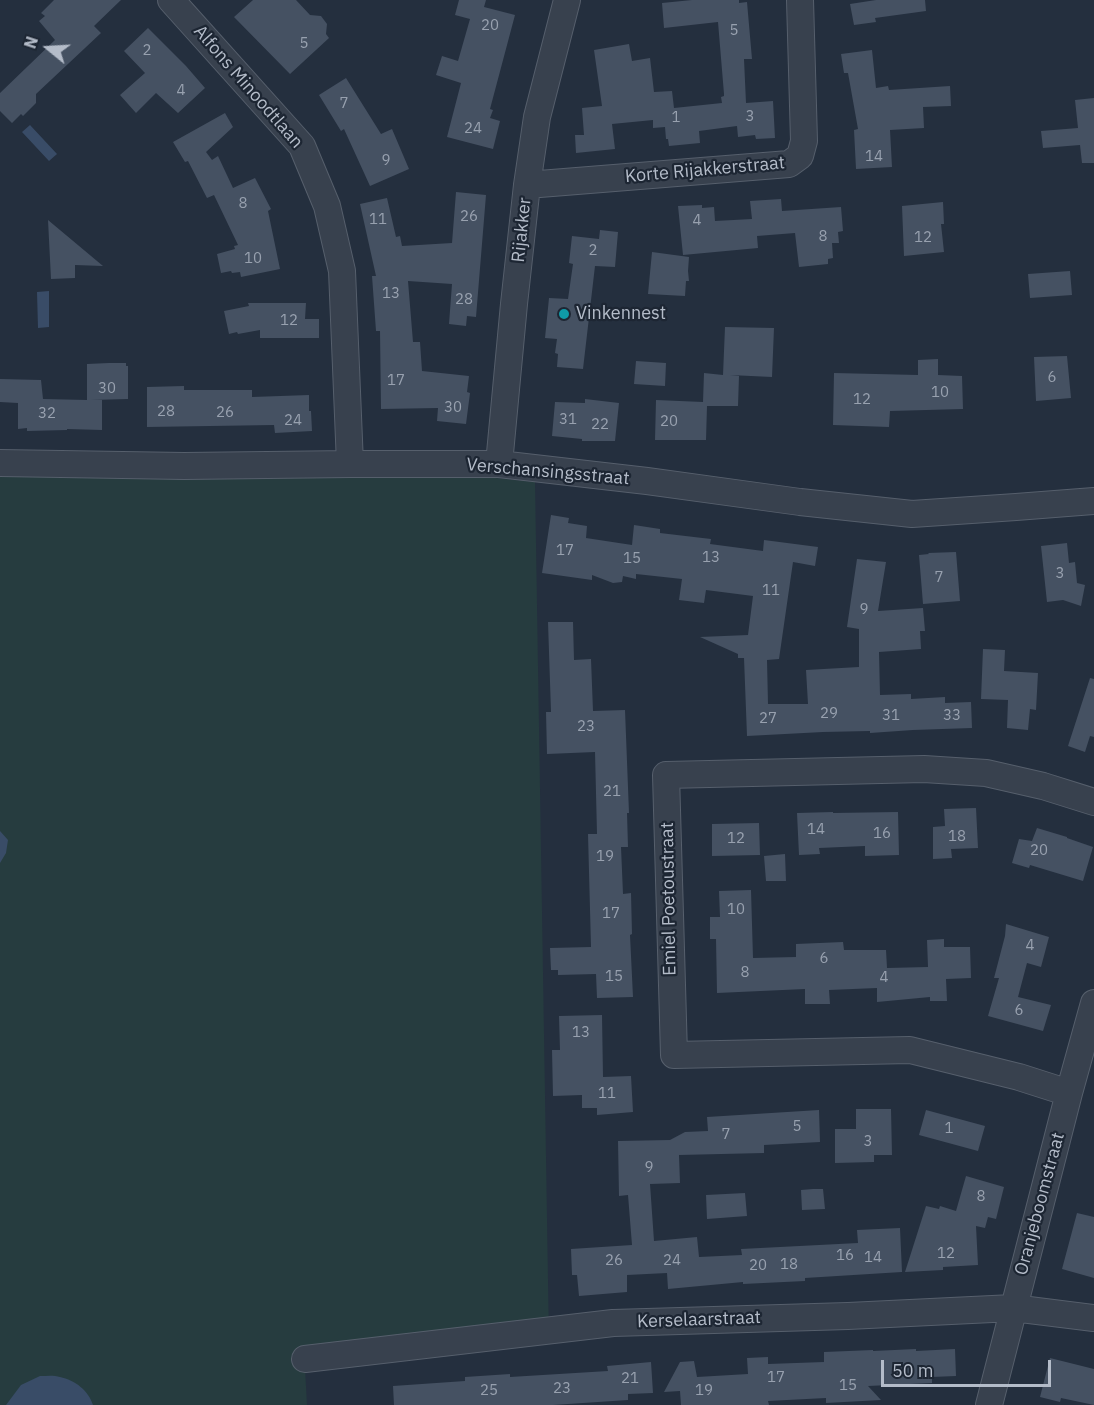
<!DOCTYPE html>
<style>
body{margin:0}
#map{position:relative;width:1094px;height:1405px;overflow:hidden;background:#242f3e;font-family:"IBM Plex Sans",sans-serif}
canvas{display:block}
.north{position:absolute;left:18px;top:18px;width:60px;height:60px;-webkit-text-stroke:4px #1d2633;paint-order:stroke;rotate:288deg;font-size:16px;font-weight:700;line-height:24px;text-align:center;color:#b4bcc9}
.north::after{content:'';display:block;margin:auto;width:21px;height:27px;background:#b4bcc9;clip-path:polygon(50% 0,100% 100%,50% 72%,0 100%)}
.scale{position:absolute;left:881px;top:1360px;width:170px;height:27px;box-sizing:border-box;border:3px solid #b4bcc9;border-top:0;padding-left:8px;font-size:18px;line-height:21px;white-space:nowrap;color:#b4bcc9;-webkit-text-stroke:4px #1d2633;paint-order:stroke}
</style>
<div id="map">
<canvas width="1094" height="1405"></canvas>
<div class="north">N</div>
<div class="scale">50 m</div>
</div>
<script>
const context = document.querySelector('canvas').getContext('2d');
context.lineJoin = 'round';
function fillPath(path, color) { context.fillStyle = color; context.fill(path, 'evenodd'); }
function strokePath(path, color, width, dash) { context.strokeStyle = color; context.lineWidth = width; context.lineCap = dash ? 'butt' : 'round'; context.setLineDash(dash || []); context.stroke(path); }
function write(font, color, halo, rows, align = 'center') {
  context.font = font + ' "IBM Plex Sans",sans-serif'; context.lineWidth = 4.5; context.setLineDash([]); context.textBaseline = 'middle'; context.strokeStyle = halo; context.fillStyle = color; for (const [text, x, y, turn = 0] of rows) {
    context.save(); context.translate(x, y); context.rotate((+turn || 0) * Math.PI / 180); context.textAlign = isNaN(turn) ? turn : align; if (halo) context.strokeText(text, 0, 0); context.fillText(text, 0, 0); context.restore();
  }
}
const green = new Path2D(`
 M0 472 183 476 496 478 535 482 549 1341 305 1368 307 1405H0Z`);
const water = new Path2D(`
 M30 125 57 154 49 161 22 132Z
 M49 291V327L38 328 37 292Z
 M0 831 8 840 6 853 0 863Z
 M40 1376C46 1376 54 1375 60 1377 75 1380 89 1391 93 1405H6L21 1385Z`);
const building = new Path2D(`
 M54 0H121L94 26 101 33 36 94V103L23 116 21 114 12 123 0 111V93L55 40 39 21 45 16 41 13Z
 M253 0H296L310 15 321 16 327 24 326 34 329 38 290 74 234 17Z
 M459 0H486L484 7 515 15 490 109 493 110 490 118 500 121 493 149 447 137 461 83 436 75 442 56 458 61 470 19 455 15Z
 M692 0H739V3L747 2 752 59H744L746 103 773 101 775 138 756 139 755 135 738 137 737 126 699 131 700 143 669 146 668 139H666L665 127 653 128V120L612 124 615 149 576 153 575 135H584L582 108 602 106 594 50 629 44 632 61 650 58 654 92 672 91 674 108 722 103 721 97 724 96V94L718 22 664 28 662 3Z
 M876 0H925L926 11 875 18 876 22 854 25 850 4Z
 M148 28 186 66 205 88 178 113 156 93 136 113 120 95 145 73 124 51Z
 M872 50 876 88 888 86 889 90 950 86 951 106 923 107 924 128 890 130 892 167 856 169 854 130 858 129 848 73H844L841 54Z
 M346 78 381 134 392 129 409 169 370 186 344 129 341 131 319 95Z
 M1094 98V163H1082L1080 145 1043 148 1041 131 1078 128 1075 100Z
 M225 113 233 127 206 152 212 160 218 156 233 188 255 178 271 209 268 211 280 269 241 277 240 272 232 273 231 271 221 273 217 254 235 249 234 246 238 245 214 195 207 198 188 161 185 162 173 142Z
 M456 192 486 195 476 317 467 316 466 326 449 324 452 284 408 281 413 342H420L422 371 469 376 467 392 470 393 466 424 437 421 438 408 381 409 380 331H376L372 276H376L360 204 387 198 396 237 400 236 402 246 452 243Z
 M781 199 782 211 841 207 843 231 838 232 839 243H832L833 258 828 259V264L799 267 795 233 757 236 758 248 683 255 678 206 702 205V208L714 207 715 221 752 219 750 201Z
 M943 202 944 224H941L944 252 904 256 902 206Z
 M48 220 103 266 75 265V278L51 279Z
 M600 230 618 232 615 267 595 266 583 369 557 367 558 354 555 353 557 339 545 338 549 298 568 299 573 264 569 263 572 236 599 239Z
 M652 252 689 257 688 271 689 281H686L685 296 648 294Z
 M1070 271 1072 295 1030 298 1028 274Z
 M248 303H306L305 319H319V338H260V330L238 334 237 332 229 334 224 311 249 306Z
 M725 327 774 328 772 377 730 375 739 376 738 406H707L706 440H655L656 400 703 402 704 373 723 375Z
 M1067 356 1071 398 1036 401 1034 357Z
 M938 359V375L962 376 963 409 890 411 889 427 833 425 834 373 918 375V360Z
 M636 361 666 363 665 386 634 384Z
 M109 363H126V366H128V399L91 400H102V430L67 429V430L27 431V428L18 429V403L0 402V379L41 380 43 399 87 400V364Z
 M184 386V390H252V397L309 395V411H311L312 431 275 433 274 425 147 427V387Z
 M585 399 619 403 615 441H582V439L552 436 555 402 585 403Z
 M551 515 569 518 568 523 587 526 586 538 632 545 634 525 660 529V533L711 539 710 544 763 551 764 540 818 547 815 566 793 562 779 659 767 660 768 704H808L806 670 859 667V629L847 627 857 559 886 562 878 611 923 608 925 631H920L921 649 879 652 880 695 911 694V699L945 697V703L971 702 972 728 913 730 870 733V731L823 732 747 736 744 658H738V654L700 637 748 635 753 596 706 590 704 603 679 600 682 579 636 574V579L623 576 622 582 613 583 592 575V580L542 573Z
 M1067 543 1069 563 1075 562 1077 583 1085 585 1081 606 1063 600 1047 602 1041 546Z
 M956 552 960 601 923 604 919 555 929 554 928 553Z
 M548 622H573L574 660 591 659 593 711 625 710 629 813H627L628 847H621L623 894 631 893 632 934 630 935 633 997 597 998 596 974 558 975V970H551L550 948 591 947 588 834H597L595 752 547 754 546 712H551Z
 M983 649 1005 650 1004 671 1038 673 1036 710 1030 709 1028 730 1007 728 1008 700 981 699Z
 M1090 678 1094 679V737L1090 736 1085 752 1068 746Z
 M976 808 978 848 951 849 952 858 933 859V827L945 826 944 809Z
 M833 812V813L898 812 899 855 865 856V846L819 848 820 854 799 855 797 813Z
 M759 823 760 855 712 856V824Z
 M1037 828 1067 837V838L1093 847 1083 881 1030 865 1029 868 1012 863 1019 839 1032 841Z
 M785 854 786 881H766L764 856Z
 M751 890 753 958 796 957V944L843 942 844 950H886L887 968 928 967 927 940 944 939V947H970L971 978 946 979 947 1001H930V997L877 1002V988L829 990 830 1004H805V989L717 993 716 939H710V917H720L719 891Z
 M1006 924 1049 937 1041 967 1027 963 1018 997 1051 1005 1043 1031 988 1016 999 978H994L1005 936Z
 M602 1015 603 1077 631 1076 633 1112 597 1115V1108H582V1095L553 1096 552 1050H560L559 1016Z
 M856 1109H891L892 1155H874V1162L835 1163V1129H856Z
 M819 1110 820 1142 764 1145V1153L679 1155 680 1183 650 1184 654 1241 697 1237 699 1257 742 1255 741 1249 858 1243 857 1230 900 1228 902 1272 805 1278V1281L743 1284V1282L668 1289 667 1273 627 1275V1292L579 1296 577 1275H572L571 1249 632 1245 628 1195 619 1196 618 1141 670 1140 685 1132 708 1131 707 1117Z
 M926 1110 985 1126 978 1151 919 1135Z
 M966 1176 1004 1187 996 1219 988 1217 985 1228 976 1226 978 1265 943 1267V1270L905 1272 926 1206 939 1209 940 1206 956 1211Z
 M813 1189H823L825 1209 802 1210 801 1190Z
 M745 1193 747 1216 707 1219 706 1195Z
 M1077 1213 1094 1217V1278L1062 1269Z
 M916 1349V1351L955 1349 956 1376 932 1377V1383L868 1386 881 1400 826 1403V1398L768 1401 769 1405H681L680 1391 664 1392 680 1362 694 1361 697 1377 748 1374 747 1358 768 1357V1364L824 1362V1352L873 1350V1351Z
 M1050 1358 1094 1369V1405L1061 1398 1060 1402 1040 1397Z
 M651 1362 653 1393 628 1394V1400L553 1405H394L393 1386 465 1381V1377L510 1374V1377L608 1371 607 1366Z`);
const minor = new Path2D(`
 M171 0 302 146 327 206 342 271 350 464
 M527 185 789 164 800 156 804 141 800 0
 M0 463 184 466 350 464H499L647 481 800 502 912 514 1016 507 1094 501
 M499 464 514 304 527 185 537 117 567 0
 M1069 1093 1019 1077 910 1050 674 1055 666 775 924 769 986 773 1043 786 1094 802
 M305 1359 613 1323 848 1316 1013 1308 1094 1318
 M989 1405 1069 1093 1094 1003`);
const markers = [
 [564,314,6,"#0f9aa8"]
];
const numberNames = [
 ["20",490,26],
 ["5",734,31],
 ["5",304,44],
 ["2",147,51],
 ["4",181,91],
 ["7",344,104],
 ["3",750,117],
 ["1",676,118],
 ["24",473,129],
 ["14",874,157],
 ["9",386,161],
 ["8",243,204],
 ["26",469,217],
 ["11",378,220],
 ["4",697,221],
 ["8",823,237],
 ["12",923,238],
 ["2",593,251],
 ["10",253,259],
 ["13",391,294],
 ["28",464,300],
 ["12",289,321],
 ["6",1052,378],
 ["17",396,381],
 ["30",107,389],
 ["10",940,393],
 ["12",862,400],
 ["30",453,408],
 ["28",166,412],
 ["26",225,413],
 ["32",47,414],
 ["31",568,420],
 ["24",293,421],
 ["20",669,422],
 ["22",600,425],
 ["17",565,551],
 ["13",711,558],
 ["15",632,559],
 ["3",1060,574],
 ["7",939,578],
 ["11",771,591],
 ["9",864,610],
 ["29",829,714],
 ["31",891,716],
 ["33",952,716],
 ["27",768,719],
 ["23",586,727],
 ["21",612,792],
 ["14",816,830],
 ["16",882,834],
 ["18",957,837],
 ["12",736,839],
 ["20",1039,851],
 ["19",605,857],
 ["10",736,910],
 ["17",611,914],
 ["4",1030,946],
 ["6",824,959],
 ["8",745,973],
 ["15",614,977],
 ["4",884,978],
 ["6",1019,1011],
 ["13",581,1033],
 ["11",607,1094],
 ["5",797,1127],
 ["1",949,1129],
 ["7",726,1135],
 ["3",868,1142],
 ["9",649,1168],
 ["8",981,1197],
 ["12",946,1254],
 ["16",845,1256],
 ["14",873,1258],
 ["26",614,1261],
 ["24",672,1261],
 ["18",789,1265],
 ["20",758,1266],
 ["17",776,1378],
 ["21",630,1379],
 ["15",848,1386],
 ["23",562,1389],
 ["25",489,1391],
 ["19",704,1391]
];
const streetNames = [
 ["Alfons Minoodtlaan",248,87,49],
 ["Korte Rijakkerstraat",705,170,-5],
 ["Rijakker",522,230,-84],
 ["Verschansingsstraat",548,472,5],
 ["Emiel Poetoustraat",669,899,-91],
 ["Oranjeboomstraat",1040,1204,-75],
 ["Kerselaarstraat",699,1320,-2]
];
const poiNames = [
 ["Vinkennest",576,314]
];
fillPath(green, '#263c3f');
fillPath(water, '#394c67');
fillPath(building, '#455162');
strokePath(minor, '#565f6c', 28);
strokePath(minor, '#38414e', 26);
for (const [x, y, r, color] of markers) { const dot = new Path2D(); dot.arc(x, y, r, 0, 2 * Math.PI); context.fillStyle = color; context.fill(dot); strokePath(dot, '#1d2633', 2); }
write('15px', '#98a1af', null, numberNames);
write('18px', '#b4bcc9', '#1d2633', streetNames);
write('18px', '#b4bcc9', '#1d2633', poiNames, 'left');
</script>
